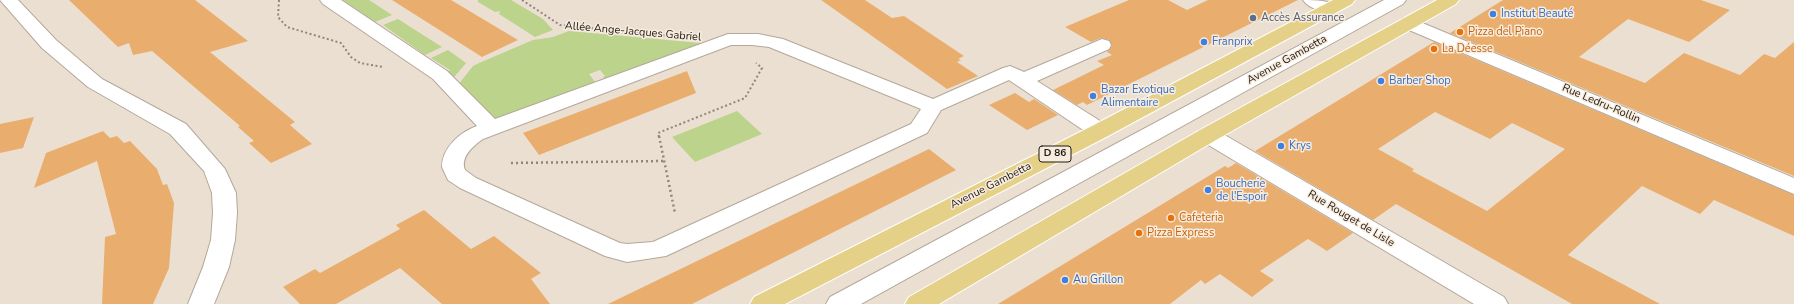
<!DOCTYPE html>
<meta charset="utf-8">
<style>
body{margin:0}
canvas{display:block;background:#ebdfd1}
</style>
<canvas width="1794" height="304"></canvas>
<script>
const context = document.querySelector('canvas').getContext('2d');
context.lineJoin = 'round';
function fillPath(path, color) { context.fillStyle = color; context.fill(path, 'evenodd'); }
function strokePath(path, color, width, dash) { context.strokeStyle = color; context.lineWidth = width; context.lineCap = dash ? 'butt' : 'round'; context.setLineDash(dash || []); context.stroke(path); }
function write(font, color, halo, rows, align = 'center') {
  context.font = font + ' "Nunito Sans",sans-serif'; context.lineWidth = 3; context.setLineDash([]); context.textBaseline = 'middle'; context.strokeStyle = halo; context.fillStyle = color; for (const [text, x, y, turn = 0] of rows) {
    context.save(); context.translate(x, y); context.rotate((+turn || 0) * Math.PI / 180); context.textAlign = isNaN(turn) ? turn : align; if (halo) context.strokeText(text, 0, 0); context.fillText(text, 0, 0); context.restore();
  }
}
const green = new Path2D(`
 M343 0H369L392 15 375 22Z
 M478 0H511L543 19 553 30 535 37 499 14 500 11 495 12 478 2Z
 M398 19 442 47 425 55 383 25Z
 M569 31 700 43 702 45 605 79 603 77 605 76 600 70 589 74 596 83 492 121 458 85 473 66 479 63 533 40 553 37Z
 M448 50 466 63 450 82 443 74 450 70 431 58Z
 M737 111 762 134 695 162 672 137Z`);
const building = new Path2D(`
 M69 0H195L248 41 210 52 295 122 290 125 312 144 271 163 249 143 254 141 238 127 240 126 152 51 133 55 129 43 118 47Z
 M392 0H451L518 40 482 57Z
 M821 0H865L892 18 904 16 964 56 958 59 961 60 957 62 978 76 947 89Z
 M1129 0H1168L1187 10 1208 0H1298L1087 105 1083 102 1077 105 1053 90 1104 65 1097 61 1112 55 1107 52 1112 46 1109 40 1101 38 1091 42 1065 27Z
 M1503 0H1701L1730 10 1689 42 1628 19 1579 57 1645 83 1684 53 1740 75 1764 54 1775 58 1794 42V176L1450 33Z
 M1434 42 1794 195V236L1714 200 1700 214 1642 186 1568 255 1660 304H1572L1396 204 1373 220 1255 151ZM1435 112 1490 139 1512 123 1565 149 1487 211 1412 171 1414 169 1378 149Z
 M687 71 696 93 539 155 523 133Z
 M1015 93 1029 102 1034 99 1058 115 1027 130 989 105Z
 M34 117 23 148 0 153V124Z
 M103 131 110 138 117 136 124 143 130 141 157 169 163 185 167 184 174 203 169 268 153 304H102L105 237 116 234 97 161 34 188 46 153Z
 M929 149 956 170 692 304H608Z
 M1236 163 1353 233 1327 251 1308 239 1260 271 1274 280 1252 297 1220 274 1205 284 1201 280 1170 304H998L1225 166 1228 168Z
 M424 210 471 249 494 236 541 273 531 279 550 304H442L400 268 336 304H300L283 287 315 269 320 273 400 229 396 225Z`);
const pathFar1 = new Path2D(`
 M279 0 278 17 287 27 341 43 351 57 360 63 383 67
 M522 0 560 25 669 36
 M659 137 658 133 745 98 762 68 756 63`);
const path = new Path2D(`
 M659 136 675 213
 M511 163 664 161`);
const minor = new Path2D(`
 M0 0H18L56 40 102 79 186 124 225 169 236 193 237 213 235 240 229 267 214 304H188L203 267 211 240 213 213 212 193 204 171 170 134 88 87 42 48Z
 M320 0H341L447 71 495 119 728 34H758L783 39 933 99 1003 68 1010 66 1024 72 1102 39 1109 41 1111 45 1109 49 1037 81 1108 126 1111 131 1108 136 1100 137 1092 136 1009 80 941 110 927 133 666 256 627 262 605 256 460 188 448 180 442 167C442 148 460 132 477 126L433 79 323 4ZM731 45H752L769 47 921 109 911 124 653 242 627 244 620 243 476 178 465 170C460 157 473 146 483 139Z
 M1303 0C1315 0 1331 0 1339 8L1336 12C1326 14 1309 9 1303 0Z
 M1384 0H1406L1403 4 861 304H826L830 297Z
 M1408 17 1794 178V194L1402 27 1399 23 1402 19Z
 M1208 129 1216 130 1504 297 1508 304H1474L1200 140 1197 135 1200 130Z`);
const major = new Path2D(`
 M1333 0H1355L1352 4 1108 136 785 304H750L754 297 1092 126Z
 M1437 0H1459L1456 4 1216 140 939 304H905L909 297 1200 130Z`);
const markers = [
 [1493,14,4,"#3f7fe0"],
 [1253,18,4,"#5c6f8a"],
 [1460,32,4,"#e8710a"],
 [1204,42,4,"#3f7fe0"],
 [1434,49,4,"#e8710a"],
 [1381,81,4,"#3f7fe0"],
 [1093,96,4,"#3f7fe0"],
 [1281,146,4,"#3f7fe0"],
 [1208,190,4,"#3f7fe0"],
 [1171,218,4,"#e8710a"],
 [1139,233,4,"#e8710a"],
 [1065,280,4,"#3f7fe0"]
];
const shields = [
 [1055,154,32]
];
const shieldNames = [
 ["D 86",1055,154]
];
const shopNames = [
 ["Institut Beauté",1501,14],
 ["Franprix",1212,42],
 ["Barber Shop",1389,81],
 ["Bazar Exotique",1101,90],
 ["Alimentaire",1101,103],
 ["Krys",1289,146],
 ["Boucherie",1216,184],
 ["de l'Espoir",1216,197],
 ["Au Grillon",1073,280]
];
const serviceNames = [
 ["Accès Assurance",1261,18]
];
const streetNames = [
 ["Allée Ange-Jacques Gabriel",633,32,5],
 ["Avenue Gambetta",1287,60,-29],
 ["Rue Ledru-Rollin",1601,104,23],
 ["Avenue Gambetta",991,186,-27],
 ["Rue Rouget de Lisle",1351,219,31]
];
const foodNames = [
 ["Pizza del Piano",1468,32],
 ["La Déesse",1442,49],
 ["Cafeteria",1179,218],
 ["Pizza Express",1147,233]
];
fillPath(green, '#bcd38c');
fillPath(building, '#e9ae6d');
strokePath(minor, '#b3a89a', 2);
strokePath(major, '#fff', 2);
strokePath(pathFar1, '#8f867c', 2, [2, 2.5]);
strokePath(path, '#8f867c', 2.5, [2, 3]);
fillPath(minor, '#fff');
fillPath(major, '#e4d086');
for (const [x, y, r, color] of markers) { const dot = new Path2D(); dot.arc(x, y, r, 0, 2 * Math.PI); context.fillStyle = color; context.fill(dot); strokePath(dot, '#f8ecde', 1.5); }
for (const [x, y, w] of shields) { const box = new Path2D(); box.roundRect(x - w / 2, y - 8, w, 16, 3); context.fillStyle = '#f8ecde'; context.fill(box); strokePath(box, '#1e1a15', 1); }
write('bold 10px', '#1e1a15', null, shieldNames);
write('11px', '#366cbe', '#f8ecde', shopNames, 'left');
write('11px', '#4e5e75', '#f8ecde', serviceNames, 'left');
write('11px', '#1e1a15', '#f8ecde', streetNames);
write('11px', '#c56008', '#f8ecde', foodNames, 'left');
</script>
